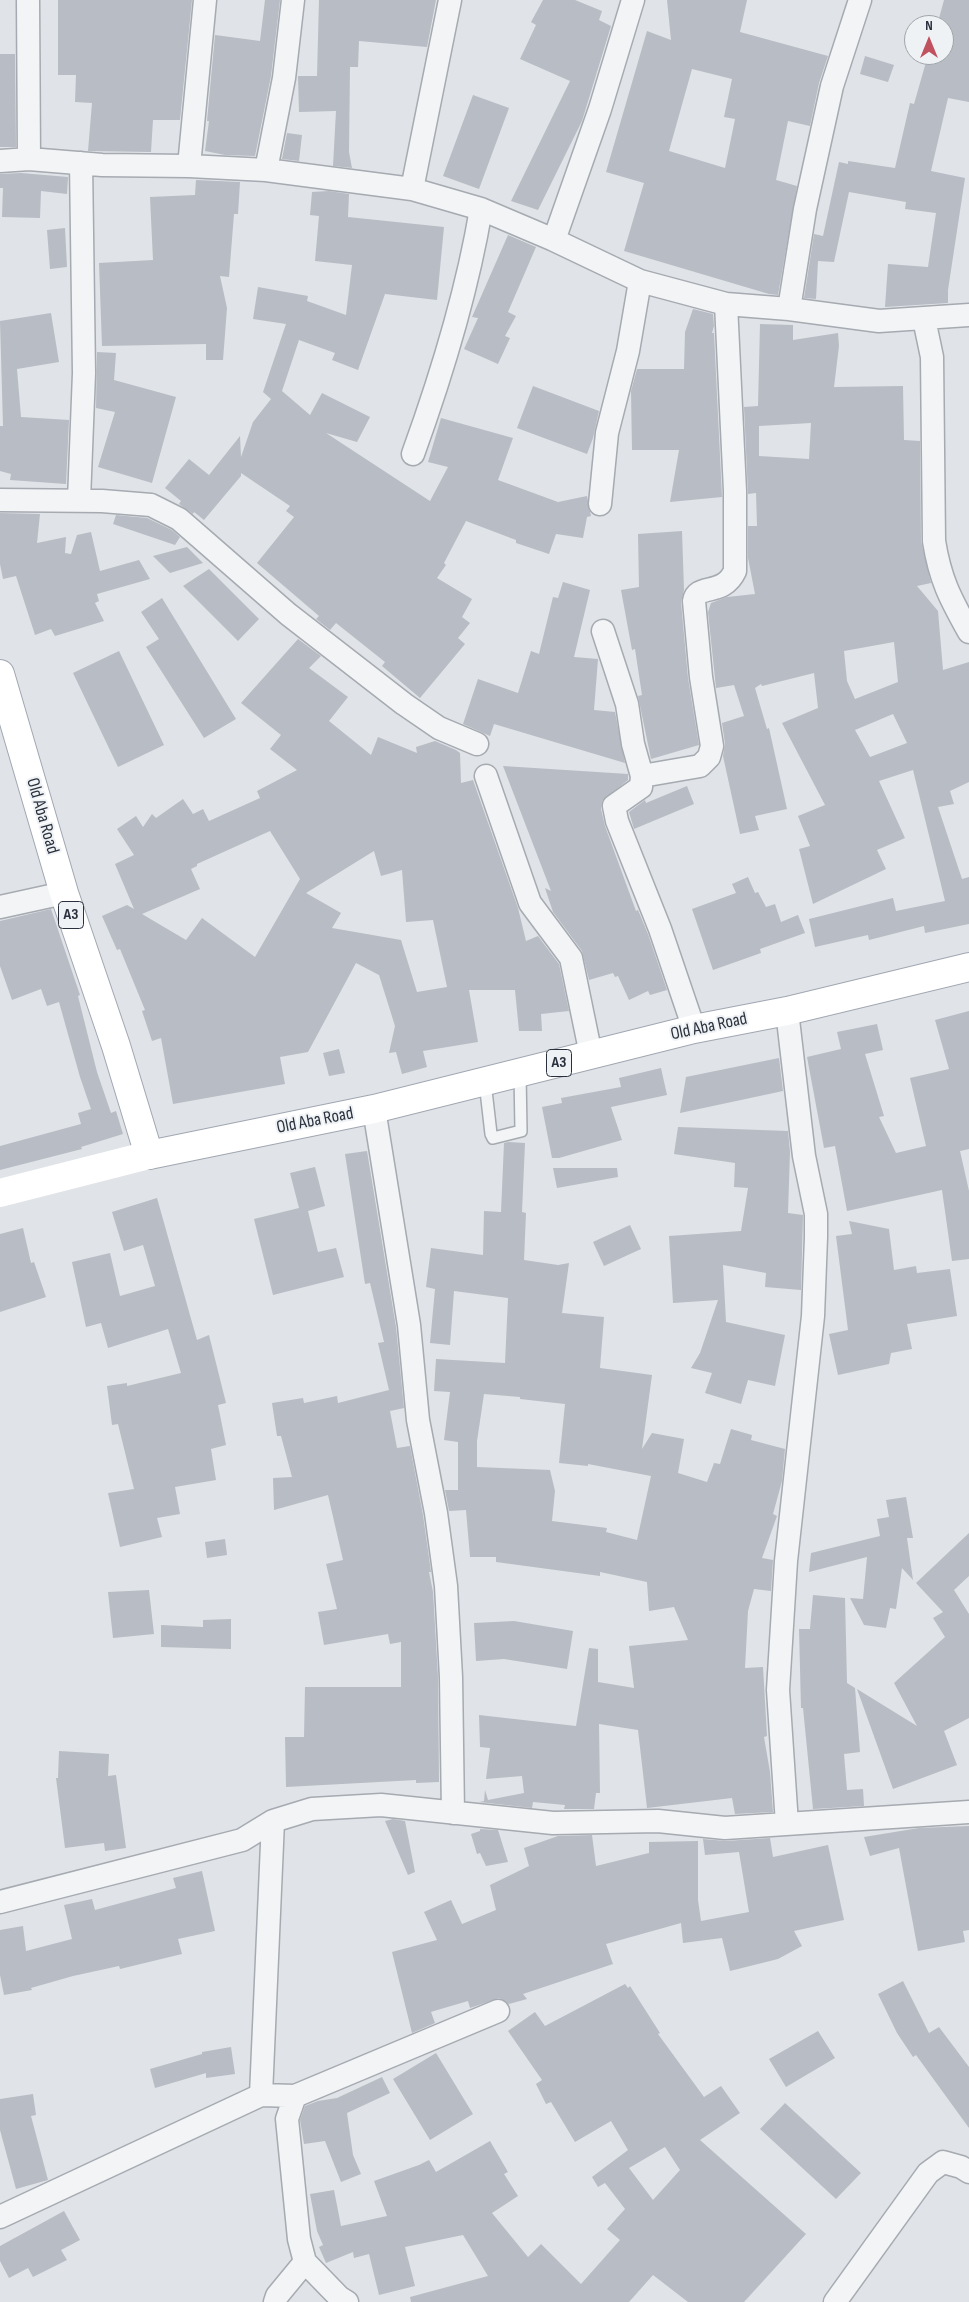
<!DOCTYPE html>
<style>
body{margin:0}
#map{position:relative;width:969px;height:2302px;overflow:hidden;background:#e0e3e7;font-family:"Sofia Sans Condensed",sans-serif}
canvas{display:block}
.north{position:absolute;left:904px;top:15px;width:50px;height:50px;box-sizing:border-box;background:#eff2f5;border:1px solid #a0a5ab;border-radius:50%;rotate:0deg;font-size:14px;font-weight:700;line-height:20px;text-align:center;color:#2a313d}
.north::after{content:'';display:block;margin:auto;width:18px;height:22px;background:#c05260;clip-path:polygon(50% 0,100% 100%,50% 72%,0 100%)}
</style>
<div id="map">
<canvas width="969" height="2302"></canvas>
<div class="north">N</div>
</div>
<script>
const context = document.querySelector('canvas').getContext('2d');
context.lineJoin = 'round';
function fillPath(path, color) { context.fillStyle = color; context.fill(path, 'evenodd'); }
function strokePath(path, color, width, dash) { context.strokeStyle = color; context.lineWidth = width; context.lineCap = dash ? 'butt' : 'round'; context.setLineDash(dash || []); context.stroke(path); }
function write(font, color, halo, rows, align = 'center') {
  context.font = font + ' "Sofia Sans Condensed",sans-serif'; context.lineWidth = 4; context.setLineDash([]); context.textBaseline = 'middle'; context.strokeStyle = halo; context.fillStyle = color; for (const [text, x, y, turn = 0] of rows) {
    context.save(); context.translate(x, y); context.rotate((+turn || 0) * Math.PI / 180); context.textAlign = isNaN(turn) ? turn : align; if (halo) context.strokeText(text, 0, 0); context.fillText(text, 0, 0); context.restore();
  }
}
const building = new Path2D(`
 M58 0H192L180 120H153L151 152 88 151 92 103 75 102 76 75H58Z
 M265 0H280L271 76 255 156 225 155 205 151 209 121H207L215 35 260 41Z
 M319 0H436L427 47 359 41 358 67H350L349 152 352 168 333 166 336 111 299 112 298 76H317Z
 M543 0H575L602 11 599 20 611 26 582 121 538 210 511 201 570 81 520 59 536 25 531 22Z
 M667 0H747L740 32 828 56 819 83 810 126 788 121 776 180 797 186 778 295 769 294 624 251 644 183 606 172 647 31 671 40ZM692 69 732 79 724 117 735 119 725 168 669 151Z
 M944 0H969V102L948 98 931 171 965 178 948 290V303L885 307 888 264 928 267 936 213 905 209 906 202 849 192 834 262 818 261 816 299 804 298 814 234 823 236 839 162 848 164V161L895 168 910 103 914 104 928 55H944V24L938 22Z
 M0 54H15L16 147H0Z
 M865 56 894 65 888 82 860 74Z
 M473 95 509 108 479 189 443 176Z
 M287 133 302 135 299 161 282 159Z
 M21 173 68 177 67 194 41 191 40 218 2 217 3 188H0V174Z
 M196 180 240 182 238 214H234L229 277 220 276 227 308 223 360H206V344L102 346 99 263 153 260 150 197 195 195Z
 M329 191 349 194 348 217 444 227 437 300 385 294 358 370 332 360 335 353 299 340 282 391 310 415 322 393 370 417 357 442 326 433 430 501 448 467 428 462 441 418 513 438 498 480 558 502 587 496 591 516 587 517 583 538 556 534 549 554 516 543V540L466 521 444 563 446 565 437 578 472 599 462 617 470 623 458 638 465 644 420 698 382 666 385 662 336 623 330 630 316 619 319 616 257 563 294 517 286 511 290 506 241 473V476L204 520 194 512 193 514 179 504 181 501 165 488 189 459 209 475 240 436 241 457 253 422 271 399 263 392 286 324 253 319 258 287 308 296 307 301 346 315 352 265 315 261 319 216 310 215 312 192Z
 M65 228 67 267 50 269 47 230Z
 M508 235 536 247 508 312 516 316 505 336 510 338 498 364 464 349 478 318 472 317Z
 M693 309 713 314 714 326 712 333H714L722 497 670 502 679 450H632L631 391 637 369H684L685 332Z
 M51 313 59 362 17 369 21 417 69 420 66 484 10 480 11 474 0 471V426H3L0 321Z
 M760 324 793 325V340L838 333 839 346 834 387 903 386 904 440 920 441 921 541 931 583 917 586 938 611 943 670 969 662V782L950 791 954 804 938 807 962 879 969 877V924L925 933 924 926 869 940 868 935 815 947 809 919 893 898 896 911 945 901 913 770 879 781 905 838 877 850 886 869 813 904 799 849 810 846 798 816 825 805 782 723 818 708 814 673 762 686 761 684 755 688 767 729 769 728 787 809 755 816 759 830 740 834 723 756 725 744 722 723 744 716 734 685 716 688 708 612 711 603 727 597 755 594 748 558V526H757L756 493 748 494 744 407 758 406ZM811 423 809 459 759 456V426ZM894 642 898 682 855 699 847 681 844 651ZM893 714 907 743 870 757 855 730Z
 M97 352 116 353 114 380 176 397 152 483 98 467 115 412 96 408Z
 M533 386 599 411 593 438 587 454 517 428Z
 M0 513 40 514 37 543 66 537 65 553 71 554 77 535 91 532 100 571 139 560 150 579 97 594 99 601 95 603 104 621 55 636 51 629 35 635 16 576 3 579 0 564Z
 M116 515 147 518 172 530 180 537 175 545 113 524Z
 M682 531 684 590 681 602 688 678 699 745 651 759 638 696 642 695 635 649 632 650 621 590 639 587 638 534Z
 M187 547 203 563 170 573 153 556Z
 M209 569 259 619 238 641 183 586Z
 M563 582 590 590 574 657 598 659 594 710 615 712 625 763 494 724 490 736 463 724 478 679 518 693 531 651 539 654 553 597 558 598Z
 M162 598 236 719 204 738 146 647 159 639 141 612Z
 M298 639 321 656 309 668 348 697 329 721 371 755 378 737 417 753 416 747 435 741 456 750 460 753 461 783 473 780 518 908 526 941 538 936 559 964 569 1011 541 1014 542 1031H519L515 990H469L478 1042 423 1051 427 1067 402 1074 396 1052 389 1053 395 1026 379 975 356 963 308 1052 280 1057 285 1084 173 1104 161 1038 152 1041 142 1011 145 1010 120 949 117 950 102 916 127 905 134 909 115 864 134 855 117 829 136 816 143 827 152 814 156 818 183 799 193 814 203 809 209 821 260 798 257 791 297 770 270 749 281 735 241 703ZM270 831 300 879 255 957 202 918 186 940 142 914 200 889 191 869 197 866V864ZM374 851 381 876 402 870 406 922 433 920 447 987 417 992 401 940 332 928 341 913 306 893Z
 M119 651 164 745 118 767 73 673Z
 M503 766 628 774V780L602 801 601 809 605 826 636 911 638 910 648 934 667 990 650 995 648 991 629 1000 618 976 615 977 613 973 589 980 582 951 553 912 545 888 551 891Z
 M687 786 694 804 634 829 629 812 645 800 646 803Z
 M748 877 755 893 758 892 766 907 775 904 781 922 798 915 805 933 760 949 761 953 713 970 692 909 736 893 732 884Z
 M51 909 80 995 78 996 97 1072 111 1113 116 1111 123 1134 81 1147 82 1149 0 1170V1146L81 1124 78 1113 91 1109 80 1077 59 1002 47 1006 41 989 12 1000 0 966V921Z
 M969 1011V1149L960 1151 969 1191V1259L952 1261 942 1190 847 1211 835 1146 824 1148 807 1057 841 1049 837 1032 877 1024 883 1050 865 1054 884 1116 879 1117 896 1153 926 1146 910 1078 949 1069 935 1020Z
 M339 1049 345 1073 329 1076 323 1053Z
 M779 1058 783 1091 680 1113 686 1077Z
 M661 1068 667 1095 611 1107 622 1140 559 1158H552L542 1107 562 1103 561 1098 621 1087 619 1078Z
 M678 1127 788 1131 790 1152 788 1213 803 1215 801 1290 765 1287 766 1273 723 1265 726 1322 785 1335 775 1386 748 1380 741 1404 705 1393 712 1373 691 1368 700 1353 718 1300 673 1303 669 1236 741 1231 748 1188 734 1187 735 1163 674 1154Z
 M508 1142 525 1143 522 1212 526 1213 524 1260 558 1265 569 1263 562 1313 604 1317 600 1368 652 1375 642 1449 652 1433 684 1439 678 1473 707 1482 714 1463 720 1464 731 1429 752 1435 751 1440 785 1449 782 1481 773 1514 777 1516 762 1558 773 1560 771 1591 754 1589 748 1611 745 1668 763 1667 767 1736 764 1737 770 1772 773 1812 735 1814 732 1798 647 1808 638 1730 599 1724 600 1793H596L594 1809H564L565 1805 533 1802 532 1808 479 1802 484 1801 485 1790 488 1800 524 1793 522 1776 486 1779 490 1748 480 1747 479 1715 576 1726 589 1648 598 1649V1682L634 1688 629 1646 688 1640 674 1607 649 1611 647 1582 600 1572V1576L496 1562V1557H470L466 1510 449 1511 445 1490H458V1442L444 1440 450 1392 434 1391 436 1359 505 1363 508 1298 454 1291 450 1345 430 1343 435 1289 426 1287 431 1248 483 1255 484 1211 501 1212 504 1143ZM484 1394 520 1397V1399L565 1404 559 1463 588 1466V1464L651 1476 637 1540 606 1532 607 1528 552 1521 555 1491 550 1470 477 1467V1441Z
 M367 1151 396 1327 404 1408 390 1411 397 1448 410 1446 423 1515 431 1572H429L433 1592 438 1677 439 1782 416 1783V1780L286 1787 285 1737H304L305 1687H401V1642L390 1644 388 1634 324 1645 318 1612 337 1609 326 1564 343 1560 328 1495 274 1510 273 1478 292 1477 281 1436H277L272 1403 303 1398 304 1403 337 1396 338 1403 389 1390 378 1343 384 1342 370 1283 365 1284 345 1154Z
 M315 1167 325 1206 308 1211 318 1252 336 1248 344 1277 273 1295 254 1219 299 1208 290 1173Z
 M553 1168H617L618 1177 557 1188Z
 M157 1198 197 1340 209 1335 226 1403 218 1405 226 1445 211 1449 216 1480 175 1487 180 1514 157 1518 162 1537 120 1547 108 1493 134 1489 118 1424 112 1425 107 1386 127 1383V1386L181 1373 168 1329 108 1348 101 1323 86 1327 72 1262 110 1253 120 1296 155 1286 143 1245 124 1251 112 1212Z
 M849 1221 889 1229 894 1270 916 1266 917 1273 950 1269 957 1316 907 1324 912 1349 891 1353 889 1364 838 1375 829 1334 848 1330 836 1236 852 1234Z
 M630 1225 641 1249 604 1266 593 1242Z
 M23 1228 31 1263 34 1262 46 1297 0 1312V1234Z
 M906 1497 913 1538H907L913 1580 902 1568 896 1609 890 1608 886 1628 864 1625 850 1598 863 1599 867 1557 809 1572 811 1553 880 1536 877 1519 889 1517 886 1500Z
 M969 1533V1576L954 1590 969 1614V1718L944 1731 957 1765 893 1789 857 1689 917 1726 894 1683 945 1637 933 1618 943 1612 916 1583Z
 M225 1539 227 1555 207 1558 205 1542Z
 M149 1590 154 1634 113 1638 108 1592Z
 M813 1595 845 1598 847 1683 855 1688 860 1752 844 1754 847 1790 863 1789 864 1806 813 1809 803 1708H801L799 1629H810Z
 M231 1619V1649L161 1647V1625L203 1627V1620Z
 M514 1621 573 1631 567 1669 504 1659 476 1661 474 1623Z
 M59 1751 109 1754 108 1776 116 1775 126 1848 105 1851 104 1843 65 1848 56 1778H58Z
 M393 1819 405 1821 415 1872 408 1875 385 1821Z
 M969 1826V1930L963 1931 965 1942 918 1951 899 1848 870 1856 864 1837 919 1828Z
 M480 1829 498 1830 508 1862 486 1866 480 1853 477 1854 471 1834 480 1831Z
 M592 1835 596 1866 649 1853V1842L698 1841V1900L701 1921 749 1912 739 1852 705 1855 703 1839 726 1841 770 1838 773 1857 828 1845 844 1920 794 1931 802 1946 778 1959 730 1971 722 1938 683 1943 681 1923 606 1944 613 1964 523 1994 527 1999 509 2004 499 1998 470 2008 468 2001 434 2011 431 2012 435 2023 412 2033 392 1952 437 1940 424 1912 451 1900 462 1924 496 1910 490 1885 529 1866 524 1848 558 1836Z
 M202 1871 215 1931 178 1939 182 1954 120 1969 119 1966 73 1976 31 1988 32 1990 4 1995 0 1975V1930L23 1926 26 1951 72 1939 64 1905 92 1899 95 1910 176 1888 173 1878Z
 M903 1981 929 2033 939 2027 969 2067V2128L916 2055 913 2057 897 2033 878 1994Z
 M625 1984 628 1988 630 1986 660 2033 658 2034 704 2097 721 2086 740 2113 700 2140 806 2234 744 2302H688L653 2275 629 2302H411L410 2297 488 2276 463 2235 405 2247 415 2286 379 2295 369 2254 354 2258 353 2252 326 2263 319 2247 323 2245 317 2231 310 2194 334 2190 341 2226 387 2216 374 2181 419 2165 429 2160 436 2172 490 2141 508 2172 504 2174 518 2196 492 2213 528 2257 541 2244 581 2284 620 2240 607 2229 625 2209 605 2183 598 2187 592 2177 628 2150 611 2121 575 2142 551 2102 546 2104 536 2084 542 2080 508 2031 535 2012 545 2026ZM665 2147 680 2170 653 2200 629 2168Z
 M818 2031 835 2058 786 2087 769 2059Z
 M231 2047 235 2074 206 2078V2073L155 2088 150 2069 202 2054V2052Z
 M436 2053 473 2114 430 2140 393 2079Z
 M382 2077 390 2093 347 2113 353 2155 361 2174 341 2182 325 2141 304 2144 300 2120 305 2106 318 2101 337 2098Z
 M33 2094 36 2115 31 2116 48 2180 16 2189 0 2130V2099Z
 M785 2103 861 2173 836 2199 760 2129Z
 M64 2211 80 2240 61 2250 67 2260 33 2277 28 2268 9 2278 0 2261V2246Z`);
const lane = new Path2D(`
 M485 1082 491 1134 493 1138 521 1131 520 1073`);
const street = new Path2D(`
 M28 0 29 159
 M0 161 29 159 102 165 189 166 266 170 412 189 481 209 554 240 640 281 726 304 789 309 879 321 969 315
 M189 166 205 0
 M266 170 284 78 293 0
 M412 189 450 0
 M554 240 600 109 633 0
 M789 309 805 209 832 86 860 0
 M924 319 932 357 934 541C940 579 950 598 969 632
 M413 454C442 374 467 293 481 209
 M0 500 102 501 151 505 179 519 288 614 404 704 439 728 477 744
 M79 500 84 373 81 163
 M600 504 607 433 628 351 640 281
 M603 631 627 704 633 744 642 776 641 787 614 806 617 821 660 929 694 1029
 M486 776 530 903 571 958 591 1055
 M642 776 700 766 709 757 712 746 701 677 694 601C697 583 723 597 735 571V491L726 304
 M0 907 64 893
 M787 1011 804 1156 816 1214V1237L813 1316 786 1561 778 1690 787 1824
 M374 1109 409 1325 418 1420 436 1513 446 1586 451 1677 453 1813
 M0 1902 242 1840 273 1821
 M261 2095 295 2096 287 2119 299 2239 305 2262 277 2296 275 2302
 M295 2096 498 2011
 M0 2217 261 2095 273 1821 312 1809 381 1805 553 1823 658 1821 725 1828 969 1812
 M305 2262 339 2297 347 2302
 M835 2302 928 2173 943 2162 961 2167 969 2172`);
const secondary = new Path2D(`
 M0 1193 149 1155`);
const primary = new Path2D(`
 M0 674 64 893 116 1046 149 1155 374 1109 694 1029 787 1011 969 967`);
const shields = [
 [71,915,25],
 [559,1063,25]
];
const shieldNames = [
 ["A3",71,915],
 ["A3",559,1063]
];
const streetNames = [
 ["Old Aba Road",42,816,74],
 ["Old Aba Road",709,1027,-12],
 ["Old Aba Road",315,1121,-11]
];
fillPath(building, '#b8bcc4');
strokePath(lane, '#a6aab1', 14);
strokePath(street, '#a6aab1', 25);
strokePath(primary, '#a1a7b2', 30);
strokePath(lane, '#f2f4f6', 11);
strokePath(street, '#f2f4f6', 22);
strokePath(secondary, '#fff', 28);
strokePath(primary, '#fff', 28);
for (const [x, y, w] of shields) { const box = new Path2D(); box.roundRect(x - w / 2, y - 13.5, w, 27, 4); context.fillStyle = '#eff2f5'; context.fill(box); strokePath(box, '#2a313d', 1); }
write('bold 16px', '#2a313d', null, shieldNames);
write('18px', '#2a313d', '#eff2f5', streetNames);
</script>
